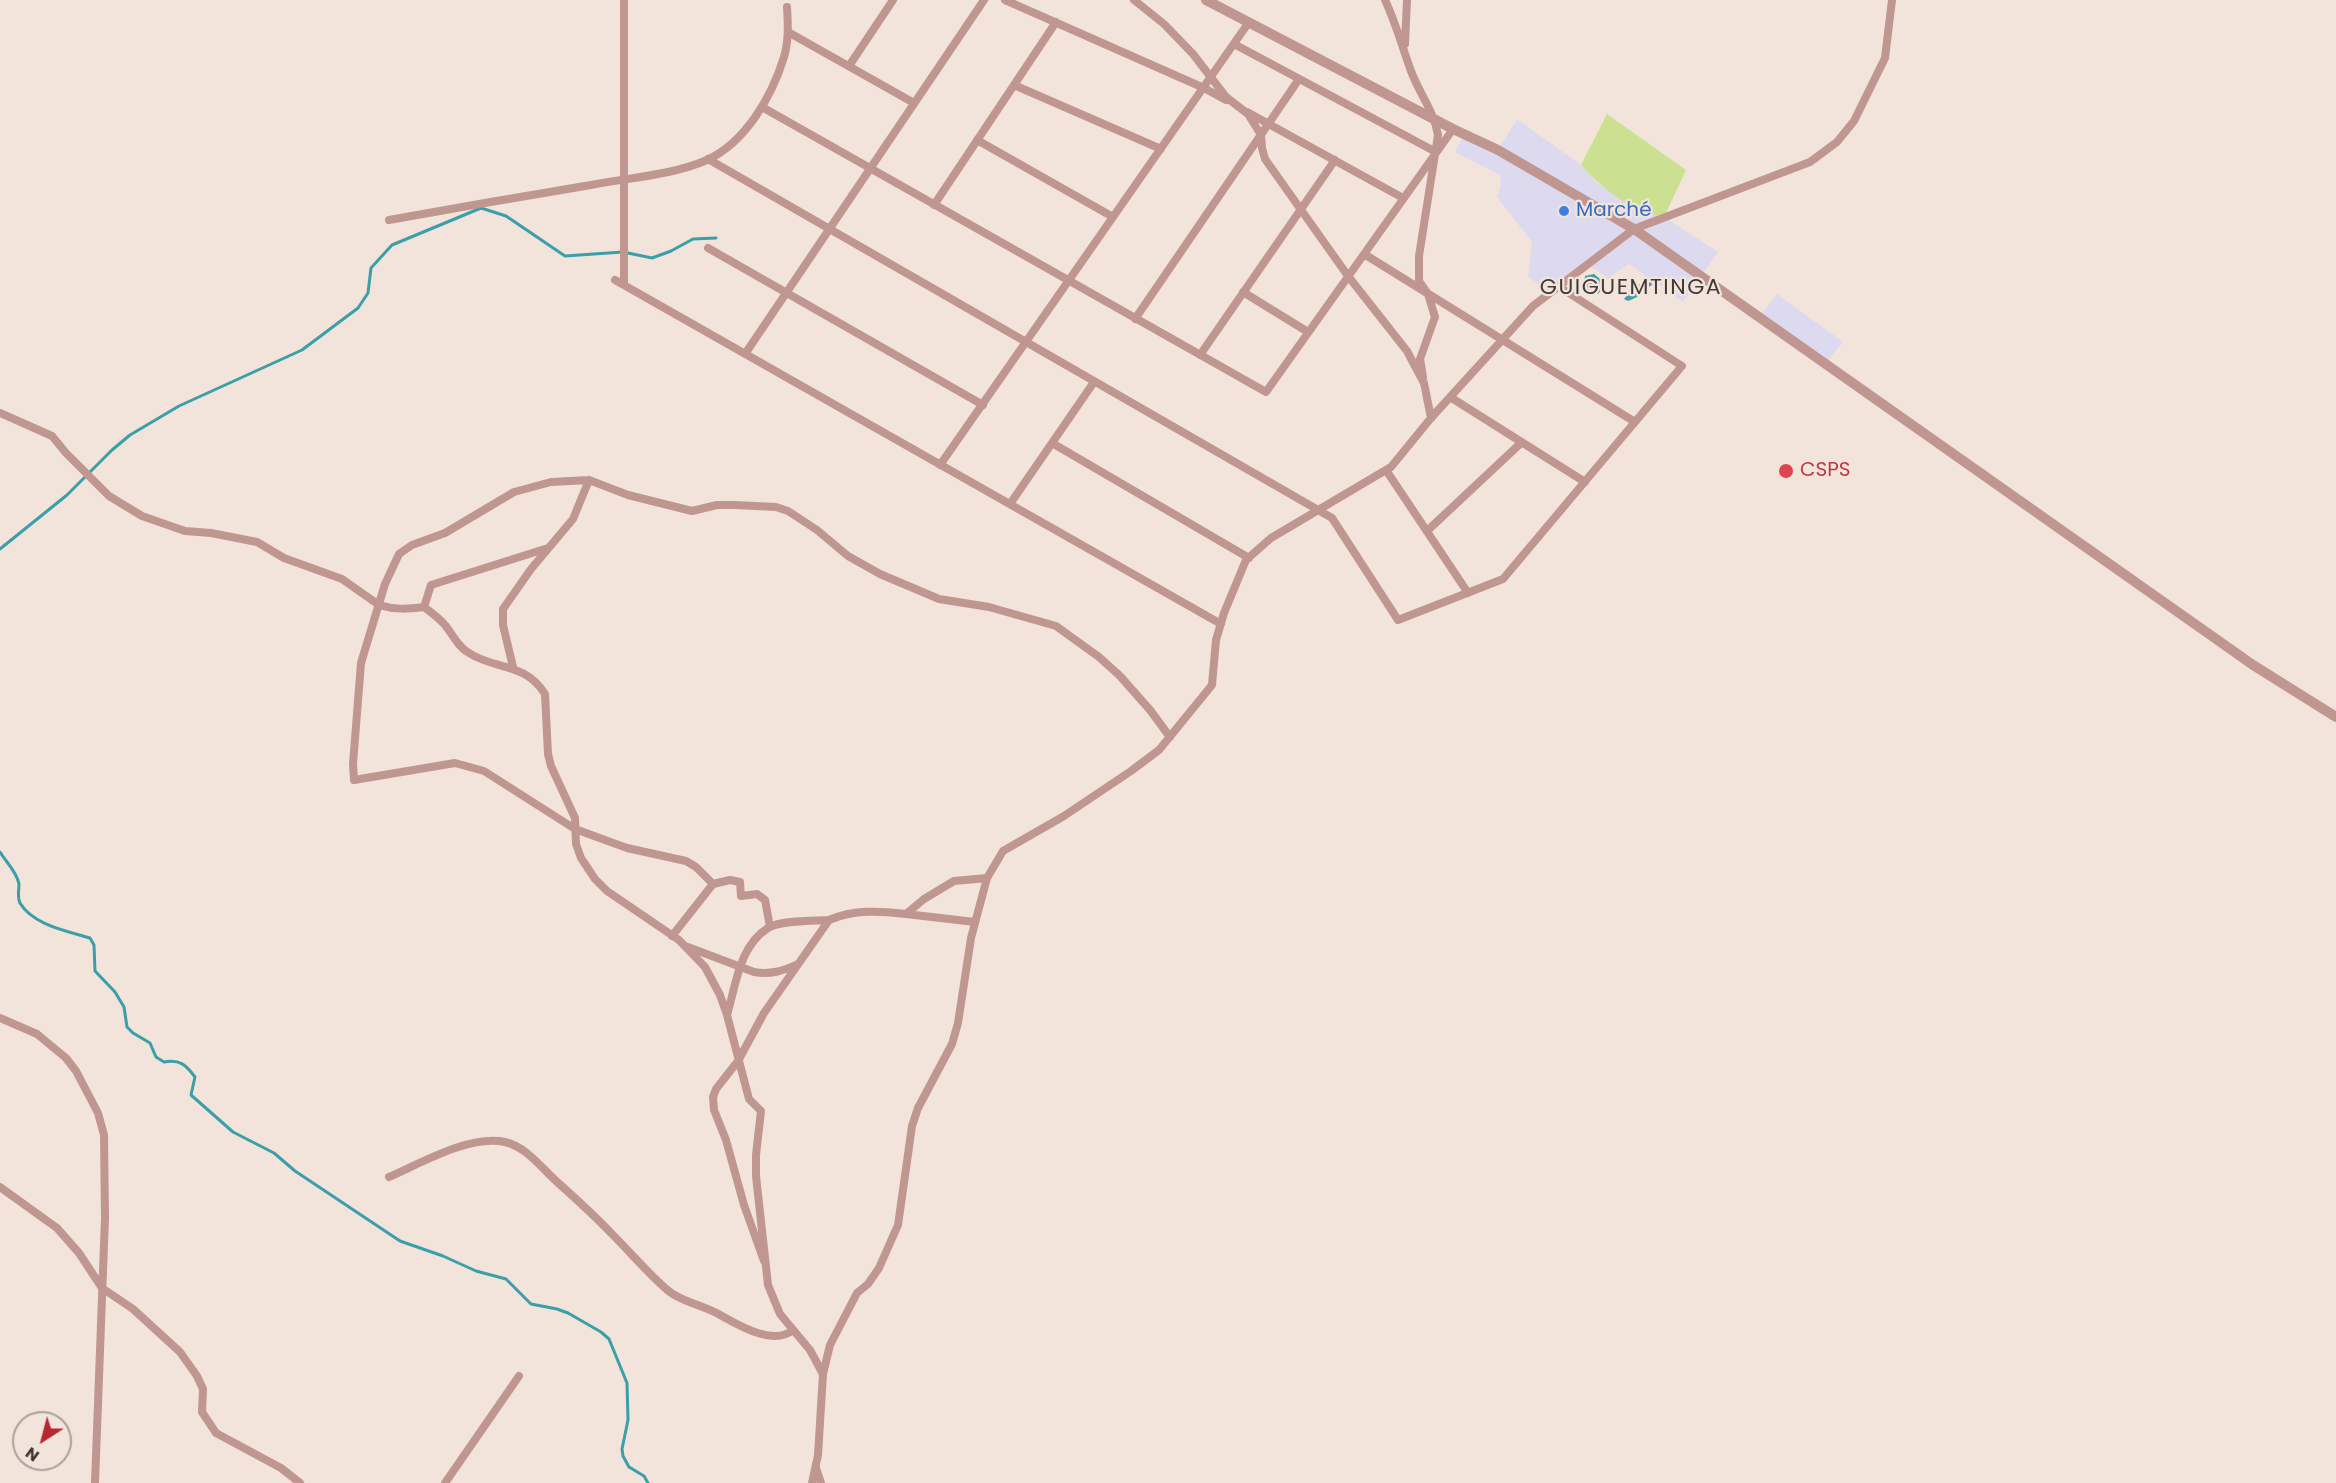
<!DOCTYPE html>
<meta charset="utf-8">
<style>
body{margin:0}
#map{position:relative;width:2336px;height:1483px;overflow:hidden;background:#f2e4db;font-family:Poppins,sans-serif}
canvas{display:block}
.north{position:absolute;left:12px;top:1411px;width:60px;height:60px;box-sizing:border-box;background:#f2e4db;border:2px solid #aba099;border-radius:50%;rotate:216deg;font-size:16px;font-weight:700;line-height:24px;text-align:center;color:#403a37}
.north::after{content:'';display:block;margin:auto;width:21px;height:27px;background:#b82730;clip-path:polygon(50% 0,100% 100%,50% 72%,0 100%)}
</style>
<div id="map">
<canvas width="2336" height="1483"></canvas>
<div class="north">N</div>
</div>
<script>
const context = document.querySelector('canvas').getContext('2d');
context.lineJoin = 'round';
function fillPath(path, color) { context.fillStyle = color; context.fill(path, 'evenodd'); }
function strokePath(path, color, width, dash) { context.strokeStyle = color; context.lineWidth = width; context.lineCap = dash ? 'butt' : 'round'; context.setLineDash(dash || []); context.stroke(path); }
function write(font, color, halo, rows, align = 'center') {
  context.font = font + ' Poppins,sans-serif'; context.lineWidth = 4.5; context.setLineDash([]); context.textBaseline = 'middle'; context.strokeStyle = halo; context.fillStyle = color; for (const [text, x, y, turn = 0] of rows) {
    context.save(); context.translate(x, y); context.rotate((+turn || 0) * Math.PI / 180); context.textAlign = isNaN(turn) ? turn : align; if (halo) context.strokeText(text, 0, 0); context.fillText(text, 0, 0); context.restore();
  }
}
const commercial = new Path2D(`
 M1517 119 1581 165 1599 185 1664 217 1718 252 1683 302 1629 264 1608 278 1587 264 1550 293 1528 276 1532 242 1497 197 1501 186 1500 175 1455 152 1465 134 1498 150Z
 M1777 294 1843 342 1826 363 1760 316Z`);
const green = new Path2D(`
 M1607 114 1686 170 1664 217C1631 211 1603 190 1581 165Z`);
const water = new Path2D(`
 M1594 274 1600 279 1602 289 1598 294 1583 289 1585 276Z
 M1647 280 1651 281 1652 285C1640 292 1642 296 1628 301L1624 299 1633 288Z`);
const stream = new Path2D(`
 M0 549 67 495 112 450 130 435 179 406 302 350 358 308 368 293 371 268 392 245 481 208 506 216 565 256 623 252 652 258 671 251 693 239 716 238
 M0 852C6 862 17 872 19 884 19 891 17 897 20 903 33 925 67 931 90 938L94 945 95 971 115 992 124 1007 127 1027 133 1033 150 1043 156 1057 164 1062C180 1059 186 1065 195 1077L191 1095 233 1132 274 1153 295 1171 400 1241 443 1256 476 1271 506 1279 531 1304 557 1309 568 1313 601 1332 609 1339 627 1383 628 1420 622 1449 623 1456 629 1467 644 1476 648 1483`);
const minor = new Path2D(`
 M1005 0 1204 88 1226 100
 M1134 0 1164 24 1193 54 1226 97 1248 114 1261 135 1262 148 1265 159 1348 276 1407 351 1424 383 1431 418
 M1385 0C1396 23 1402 47 1411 71 1419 93 1434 111 1438 135L1419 256V281L1428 294 1435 317 1420 359 1423 377
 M788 32 914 103
 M1234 44 1436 152
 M1405 44 1407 0
 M849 66 893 0
 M1014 85 1161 149
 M762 107 1266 392 1453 129
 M1247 112 1403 198
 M977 140 1113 217
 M708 159 1332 518 1398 620 1503 579 1682 366 1558 286
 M934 205 1056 22
 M389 220C456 208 524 196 591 185 627 178 673 175 707 160 746 142 772 96 784 57 789 40 788 23 787 7
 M708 248 983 405
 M1364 254 1635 422
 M615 280 1221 624
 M624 285V0
 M1243 292 1308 332
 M1135 319 1299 79
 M745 354 984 0
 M1200 355 1335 160
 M1450 397 1585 482
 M0 413 52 436 66 453 109 496 142 516 185 531 211 533 257 542 284 558 342 579 379 605C395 610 408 609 424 607 432 613 439 618 445 625 453 635 458 647 469 653 495 670 525 662 545 694L548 754 551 766 575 818 576 844 581 858 595 879 607 891 679 940 705 967 720 995 727 1015 749 1099 761 1111 756 1155V1176L768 1285 780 1314 810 1350 823 1374
 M1052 443 1249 558
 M940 465 1249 22
 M1386 470 1468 593
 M1010 504 1094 382
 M1427 531 1522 442
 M424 607 431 585 548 548
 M513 667 503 625V609L531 569 573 519 589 480
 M713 884 696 867 686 861 627 848 575 829 484 771 455 763 354 780 353 764 361 663 385 584 399 554 412 545 445 533 514 492 551 482 589 480 628 495 692 511 717 505H735L776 507 788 511 817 530 848 556 880 574 939 599 989 607 1056 626 1099 657 1120 676 1150 710 1170 737
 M906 914 975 922
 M672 936 713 884 730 880 740 882 741 896 757 894 765 900 770 927
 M688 947 754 972C770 975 783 971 798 964
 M727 1015C736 985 739 946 768 928 781 920 814 921 829 920
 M0 1018 37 1034 66 1058 76 1071 98 1113 104 1135 105 1218 95 1483
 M389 1177C421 1163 471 1134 505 1142 526 1147 540 1166 555 1180 574 1197 593 1214 611 1233 629 1251 646 1271 665 1288 680 1302 704 1305 722 1316 740 1326 774 1346 793 1330
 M0 1187 57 1228 79 1253 102 1288 133 1309 180 1352 197 1376 203 1389 202 1412 216 1433 281 1468 300 1483
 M764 1261 744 1205 726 1140 714 1110 713 1097 716 1089 738 1061 764 1013 829 920C854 909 880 911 906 914L924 899 954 881 987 878
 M816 1468 821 1483
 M445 1483 519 1376
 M812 1483 818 1455 823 1374 830 1345 857 1293 868 1284 879 1268 898 1225 912 1126 918 1108 952 1044 958 1023 971 938 987 878 1003 851 1064 816 1131 771 1159 750 1212 685 1216 640 1224 613 1246 560 1271 538 1391 467 1431 418 1533 306 1634 229 1810 162 1837 142 1854 121 1885 58 1892 0`);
const tertiary = new Path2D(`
 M1206 0 1453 129 1498 150 1634 229 2253 665 2336 717`);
const markers = [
 [1564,211,6,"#3f7fe0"],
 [1786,471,8,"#e0444e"]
];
const shopNames = [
 ["Marché",1576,211]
];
const healthNames = [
 ["CSPS",1800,471]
];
const quarterNames = [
 ["GUIGUEMTINGA",1631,288]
];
fillPath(commercial, '#dddaf0');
fillPath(green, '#cbe191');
fillPath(water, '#3b9fa9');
strokePath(stream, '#3b9fa9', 3);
strokePath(minor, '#c09691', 8);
strokePath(tertiary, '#c09691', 10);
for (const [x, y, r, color] of markers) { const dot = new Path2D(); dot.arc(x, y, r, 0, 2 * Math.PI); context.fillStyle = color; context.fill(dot); strokePath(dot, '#f2e4db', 2); }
write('20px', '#366cbe', '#f2e4db', shopNames, 'left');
write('20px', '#be3a42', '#f2e4db', healthNames, 'left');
context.letterSpacing = '1.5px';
write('22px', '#403a37', '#f2e4db', quarterNames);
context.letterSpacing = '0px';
</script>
